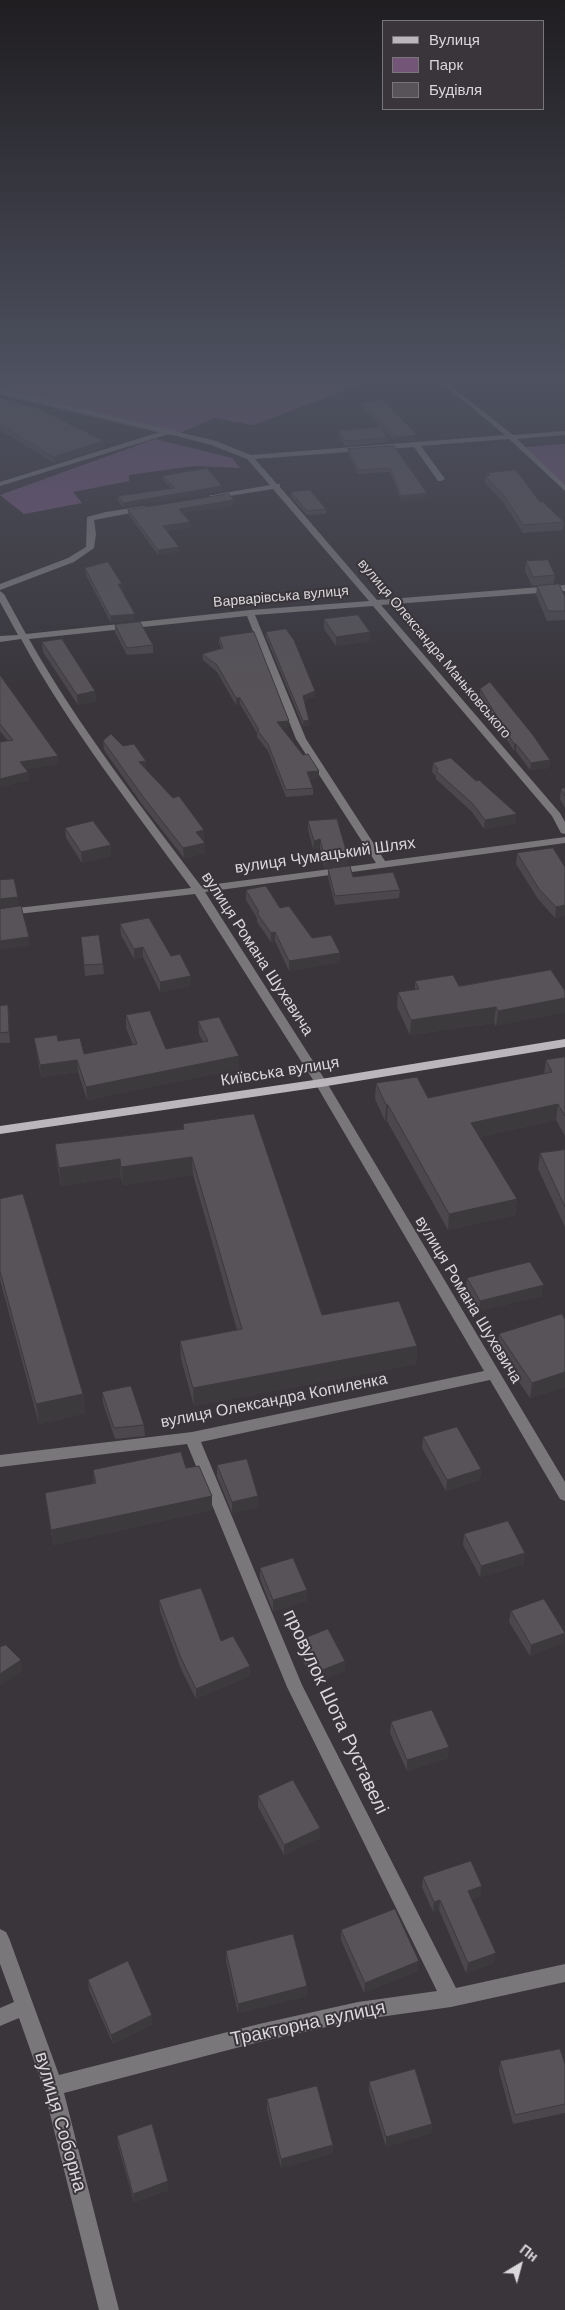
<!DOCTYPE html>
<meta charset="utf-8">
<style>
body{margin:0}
#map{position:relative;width:565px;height:2310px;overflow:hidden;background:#39353a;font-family:Arial,sans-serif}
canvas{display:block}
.legend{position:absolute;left:382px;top:20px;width:162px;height:90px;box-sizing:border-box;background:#39353a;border:1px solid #79767a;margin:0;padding:6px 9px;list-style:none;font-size:15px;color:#d9d7da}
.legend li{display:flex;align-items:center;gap:10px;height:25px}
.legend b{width:25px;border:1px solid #79767a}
.north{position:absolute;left:495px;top:2240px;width:50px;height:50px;-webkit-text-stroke:4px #39353a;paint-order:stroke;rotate:37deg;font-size:14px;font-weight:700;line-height:20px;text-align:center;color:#d9d7da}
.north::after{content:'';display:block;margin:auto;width:18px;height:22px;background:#d9d7da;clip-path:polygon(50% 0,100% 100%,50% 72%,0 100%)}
</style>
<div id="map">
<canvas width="565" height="2310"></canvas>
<ul class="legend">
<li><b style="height:6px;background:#bab6bb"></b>Вулиця</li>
<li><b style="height:14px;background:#725577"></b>Парк</li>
<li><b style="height:14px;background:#575358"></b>Будівля</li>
</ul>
<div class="north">Пн</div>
</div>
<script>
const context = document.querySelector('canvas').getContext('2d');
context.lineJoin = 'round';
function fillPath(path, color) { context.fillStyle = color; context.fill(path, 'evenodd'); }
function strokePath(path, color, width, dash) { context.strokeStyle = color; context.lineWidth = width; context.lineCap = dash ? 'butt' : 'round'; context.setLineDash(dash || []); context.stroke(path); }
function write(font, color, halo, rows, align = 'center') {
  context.font = font + ' Arial,sans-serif'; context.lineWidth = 4; context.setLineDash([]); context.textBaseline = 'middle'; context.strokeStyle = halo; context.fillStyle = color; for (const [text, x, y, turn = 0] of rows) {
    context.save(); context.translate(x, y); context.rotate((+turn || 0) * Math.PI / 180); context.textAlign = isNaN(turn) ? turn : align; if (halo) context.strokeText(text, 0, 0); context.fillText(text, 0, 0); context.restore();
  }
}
const green = new Path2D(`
 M0 379H376L253 425 214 418 173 436 0 395Z
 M155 439 232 458 240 468 194 466 129 475V481L73 492 82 503 24 514 0 495Z
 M565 444V486L525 447Z`);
const minor = new Path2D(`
 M445 381 513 435 565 431V435L517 439 565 485V491L509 439 421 446 445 479 441 481H438L414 447 255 459 277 484H280V487L377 600 565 585V591L381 605 560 813 565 822V834L561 833 552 816 373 606 255 615 306 739 385 861 565 837V843L205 892 327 1083 565 1482V1501L560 1499 490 1380 201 1442 302 1685 456 1988 565 1964V1982L451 2007 358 2020 259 2042 64 2093 119 2310H99L43 2086 19 2018 0 2026V2008L14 2002 0 1964V1929L6 1932 9 1938 59 2075 259 2024 358 2002 437 1991 287 1687 187 1444 0 1467V1455L192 1432 484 1371 315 1083 195 894 0 916V910L191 888C132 807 69 727 21 639L0 642V636L18 635 0 602V591L4 594 26 634 250 610 369 601 273 489 210 499V495H213L270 485 247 459 211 445 169 434 0 486V482L160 432 0 393V389L216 441 251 455 505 435 443 384 442 383ZM247 616 296 739 376 863 201 886C141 806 78 726 29 639Z
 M144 506H147V510L94 520 96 534 94 548 74 562 0 590V584L68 558 86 547 87 517 106 512Z`);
const major = new Path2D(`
 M565 1039V1047L321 1087 0 1134V1126L321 1079Z`);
const wall = new Path2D(`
 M0 397 105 447 54 463 5 433 0 431Z
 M361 403 417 440 394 442 381 428 388 438V442L345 446 339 435V431L380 427 361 407Z
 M394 446 427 498 401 500 390 472 358 474 348 454V449Z
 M487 473 540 502 564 522 563 530 523 533 503 502 485 483V476H487Z
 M163 476 222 491 123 507 118 501V496L171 488 163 480Z
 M291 492 326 509V514L307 515 291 497Z
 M234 500V505L182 513 191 527 166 531 179 547V551L158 555 128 514V510Z
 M526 561 555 575 554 584 532 586 525 571Z
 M85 568 123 590H122L135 620 111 623 86 575Z
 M537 586 565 597V620L547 621 536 595Z
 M324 619 370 641 336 646 324 629Z
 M115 625 153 645V653L127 655 115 632Z
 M266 632 315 696 304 701 309 720V725L303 726 266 637Z
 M219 637 289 727 282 728 303 755 319 771V778L309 779 313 788V795L286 797 268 751 257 737V733L240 704 236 705 217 672 203 660 202 654 221 648 219 643Z
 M42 642 95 691 96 701 78 705 43 652Z
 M0 675 59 764 26 769 28 772 29 780 0 787V742L8 741 0 731Z
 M480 689 550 760 549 768 530 770 516 751H514L480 696Z
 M103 741 123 746 146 761V770L205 840H203L205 843V853L184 858 144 807 104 750Z
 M433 763 516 823 484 829 472 812 436 779V776L432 772Z
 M565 788V808L560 799 561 789Z
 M308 821 347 865 325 868 320 848 313 849 308 829Z
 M65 828 111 845V856L82 863 66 838Z
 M517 853 565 867V915L555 918 538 899 516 864Z
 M328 869 400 890 399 898 335 905 328 877Z
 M246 890 280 908 312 938 340 962 289 971 275 941 271 942 257 922V918L246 900Z
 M120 924 171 956 191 976V986L160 992 143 957 134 959 121 935Z
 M81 937 103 964 104 974 85 976Z
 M551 970 496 1026 494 1023 410 1035 397 1007 398 992 415 990V981L459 986Z
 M8 1005 10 1016V1043H0V1006Z
 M126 1015 166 1049 203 1042 199 1034 198 1021 239 1069 87 1100 78 1072 41 1077 36 1050 34 1038 58 1041 84 1054 133 1045 126 1028Z
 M565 1057V1136L556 1120 479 1137 517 1199 515 1215 448 1230 387 1121H385L375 1099 376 1083 428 1098 544 1074 546 1060Z
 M183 1124 322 1315 417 1346 416 1364 194 1406 181 1359 180 1341 237 1330 193 1175 123 1185 121 1177 61 1186 57 1163 55 1144 183 1129Z
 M565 1149V1227L538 1169 540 1153Z
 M0 1199 83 1394 85 1413 39 1424 0 1280Z
 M467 1278 542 1296 479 1311 466 1289Z
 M565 1319V1387L530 1398 497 1350 499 1334Z
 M102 1392 144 1425 145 1436 115 1439 103 1403Z
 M423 1437 481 1469 480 1480 446 1491 422 1448Z
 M217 1465 259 1507 232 1513 217 1476Z
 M186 1468 212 1496V1510L53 1545 45 1493 94 1484 93 1470Z
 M464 1534 524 1564 480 1577 463 1545Z
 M260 1568 307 1601 273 1611 260 1579Z
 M159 1600 221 1641 250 1676 196 1699 181 1669 160 1611Z
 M511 1611 565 1633 563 1643 530 1656 509 1622Z
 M298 1641 345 1671 315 1683 298 1652Z
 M391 1722 448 1758 407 1771 390 1733Z
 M258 1796 320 1828V1838L284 1855 258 1807Z
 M423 1877 482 1886 480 1896 472 1899 494 1963 466 1973 439 1910 433 1912 422 1887Z
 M341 1930 418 1971 364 1993 341 1940Z
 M226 1951 307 1996 238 2013 226 1961Z
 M88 1980 153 2024 113 2044 89 1990Z
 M500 2061 565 2064V2113L513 2124 499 2071Z
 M369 2082 432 2124 431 2133 386 2147 369 2091Z
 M267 2099 333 2145 332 2154 281 2168 267 2109Z
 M117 2136 169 2190 134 2202 118 2145Z`);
const shadedWall = new Path2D(`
 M417 435V440L394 442 395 437Z
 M104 441 105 447 54 463 53 457Z
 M222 486V491L123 507V503Z
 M427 493V498L401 500V496Z
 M234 500V505L179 513V509Z
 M190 522 191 527 163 531V526Z
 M179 547V551L158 555V550Z
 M118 584H122L123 590 119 591Z
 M135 614V620L111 623 110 616Z
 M370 632V641L336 646V637Z
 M95 691 96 701 78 705 77 695Z
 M315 691V696L303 701V696Z
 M236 698H240V704L236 705Z
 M309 720V725L303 726V721Z
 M289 721V727L277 729V722Z
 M514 744H516V751H514Z
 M58 756 59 764 21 770 20 762Z
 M550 760 549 768 530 770 531 763Z
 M146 761V770L139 762Z
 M319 771V778L307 779V772Z
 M28 772 29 780 0 787V779Z
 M517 814 516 823 484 829 485 820Z
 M204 830 205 840 197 842 196 832Z
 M320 839V848L313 849 314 841Z
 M205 843V853L184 858 183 848Z
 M111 845V856L82 863 81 852Z
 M348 857 347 865 325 868V859Z
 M18 897 19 906 0 908V899Z
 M565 905V915L555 918 556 907Z
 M275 932V941L271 942V933Z
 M29 937 30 946 0 950V941Z
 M143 947V957L134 959V949Z
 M340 953V962L289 971V961Z
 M191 976V986L160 992V982Z
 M565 998V1013L496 1026 498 1011Z
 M8 1005 10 1016V1043L9 1032Z
 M496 1007 494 1023 410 1035 411 1020Z
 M239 1056V1069L87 1100 86 1087Z
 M77 1060 78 1072 41 1077 40 1065Z
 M558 1104 556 1120 469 1139 471 1123Z
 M386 1105H388L387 1121H385Z
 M192 1157 193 1175 123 1185 121 1167Z
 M120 1159 121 1177 61 1186 59 1168Z
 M517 1199 515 1215 448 1230 449 1214Z
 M544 1285 542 1296 479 1311 480 1301Z
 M417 1346 416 1364 194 1406 193 1388Z
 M565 1372V1387L530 1398 532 1383Z
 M83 1394 85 1413 39 1424 36 1404Z
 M481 1469 480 1480 446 1491 447 1480Z
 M212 1496V1510L53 1545 51 1530Z
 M258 1496 259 1507 232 1513V1502Z
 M525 1553 524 1564 480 1577 481 1566Z
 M307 1590V1601L273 1611V1600Z
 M565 1633 563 1643 530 1656 531 1645Z
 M21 1660 22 1671 0 1686V1674Z
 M345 1661V1671L315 1683V1673Z
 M250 1666V1676L196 1699V1689Z
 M449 1747 448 1758 407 1771V1760Z
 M320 1828V1838L284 1855V1845Z
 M482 1886 480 1896 467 1901 468 1891Z
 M440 1900 439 1910 433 1912 434 1902Z
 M496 1953 494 1963 466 1973 468 1963Z
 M419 1961 418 1971 364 1993 365 1983Z
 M307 1986V1996L238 2013V2004Z
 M152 2015 153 2024 113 2044 111 2035Z
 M432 2124 431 2133 386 2147V2137Z
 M333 2145 332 2154 281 2168V2159Z
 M168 2181 169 2190 134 2202 133 2194Z`);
const building = new Path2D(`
 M0 397 39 409 104 441 53 457 5 427 0 425Z
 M383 400 417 435 395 437 361 403Z
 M380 427 388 438 345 441 339 431Z
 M394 446 427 493 401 496 390 468 358 470 348 449Z
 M207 468 222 486 123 503 118 496 175 488 163 476Z
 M516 470 540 502H543L564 522 523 525 504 495 485 476 490 475 487 473Z
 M310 490 326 509 307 511 291 492Z
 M229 494 234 500 179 509 190 522 163 526 179 547 158 550 128 510Z
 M548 560 555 575 533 577 526 561Z
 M108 562 122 584H118L135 614 110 616 85 568Z
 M559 584 565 597V611H548L537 586Z
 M358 615 370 632 336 637 324 619Z
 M140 622 153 645 127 648 115 625Z
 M286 629 294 640 315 691 303 696 309 720 303 721 266 632Z
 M254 632 289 721 277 722 303 755 308 754 319 771 307 772 313 788 286 790 268 744 257 730H259L240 698H236L217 665 202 654 223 648 219 637Z
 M62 639 95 691 77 695 42 642Z
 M0 675 58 756 20 762 28 772 0 779V742L13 740 0 724Z
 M490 682 533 735 550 760 531 763 516 744H514L480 689Z
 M111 734 123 746 134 744 146 761 139 762 173 798 179 796 204 830 196 832 205 843 183 848 144 798 103 741Z
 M451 758 476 781 479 780 517 814 485 820 473 804 436 771 438 769 433 763Z
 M565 788V796L561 789Z
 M337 819 348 857 325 859 320 839 314 841 308 821Z
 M93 821 111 845 81 852 65 828Z
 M553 848 565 867V905L556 907 539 889 517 853Z
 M350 866 353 877 393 872 400 890 335 896 328 869Z
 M14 879 18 897 0 899V880Z
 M266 886 280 908 289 906 312 938 331 935 340 953 289 961 275 932 271 933 257 913 259 912 246 890Z
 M21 906 29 937 0 941V909Z
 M149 918 171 956 180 954 191 976 160 982 143 947 134 949 120 924Z
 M99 935 103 964 84 965 81 937Z
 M551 970 565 991V998L498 1011 496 1007 411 1020 398 992 419 989 415 981 453 975 459 986Z
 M8 1005 9 1032 0 1033V1006Z
 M150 1011 166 1049 208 1041 198 1021 219 1017 239 1056 86 1087 77 1060 40 1065 34 1038 57 1035 58 1041 80 1038 84 1054 137 1044 126 1015Z
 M565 1057V1116L558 1104 471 1123 517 1199 449 1214 388 1105H386L376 1083 417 1077 428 1098 552 1072 546 1060Z
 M254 1114 322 1315 399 1301 417 1346 193 1388 180 1341 242 1329 192 1157 121 1167 120 1159 59 1168 55 1144 184 1129 183 1124Z
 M565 1150V1207L540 1153Z
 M23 1194 83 1394 36 1404 0 1271V1199Z
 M530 1262 544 1285 480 1301 467 1278Z
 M562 1314 565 1319V1372L532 1383 499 1334Z
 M131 1386 144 1425 114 1428 102 1392Z
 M457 1427 481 1469 447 1480 423 1437Z
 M181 1452 186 1468 199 1466 212 1496 51 1530 45 1493 96 1483 93 1470Z
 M247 1459 258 1496 232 1502 217 1465Z
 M508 1521 525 1553 481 1566 464 1534Z
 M293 1558 307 1590 273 1600 260 1568Z
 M201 1588 221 1641 233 1636 250 1666 196 1689 181 1658 159 1600Z
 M544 1599 565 1633 531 1645 511 1611Z
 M328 1629 345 1661 315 1673 298 1641Z
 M6 1645 21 1660 0 1674V1647Z
 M432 1710 449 1747 407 1760 391 1722Z
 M293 1780 320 1828 284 1845 258 1796Z
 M471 1861 482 1886 468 1891 496 1953 468 1963 440 1900 434 1902 423 1877Z
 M395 1909 419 1961 365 1983 341 1930Z
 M293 1934 307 1986 238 2004 226 1951Z
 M128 1961 152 2015 111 2035 88 1980Z
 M560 2049 565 2064V2104L515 2115 500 2061Z
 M415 2069 432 2124 386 2137 369 2082Z
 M317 2086 333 2145 281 2159 267 2099Z
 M152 2124 168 2181 133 2194 117 2136Z`);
const farStreetnames = [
 ["Варварівська вулиця",281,597,-5],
 ["вулиця Олександра Маньковського",434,649,50]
];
const streetNames = [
 ["вулиця Чумацький Шлях",325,856,-8],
 ["вулиця Романа Шухевича",257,954,57],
 ["Київська вулиця",280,1072,-9],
 ["вулиця Романа Шухевича",468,1300,59],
 ["вулиця Олександра Копиленка",274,1401,-11]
];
const nearStreetnames = [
 ["провулок Шота Руставелі",335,1712,65],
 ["Тракторна вулиця",308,2024,-12],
 ["вулиця Соборна",60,2122,74]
];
fillPath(green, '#725577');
fillPath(minor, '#797779');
fillPath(major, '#bab6bb');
fillPath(wall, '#4b474c');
fillPath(shadedWall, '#3d3a3e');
fillPath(building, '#575358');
strokePath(building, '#3d3a3e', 1);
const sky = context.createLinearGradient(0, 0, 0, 702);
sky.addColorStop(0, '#1f1d20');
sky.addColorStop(0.54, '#4e5160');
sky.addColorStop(1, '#4e516000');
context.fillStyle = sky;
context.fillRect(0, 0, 565, 702);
write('14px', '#d9d7da', '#39353a', farStreetnames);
write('16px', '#d9d7da', '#39353a', streetNames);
write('19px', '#d9d7da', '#39353a', nearStreetnames);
</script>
